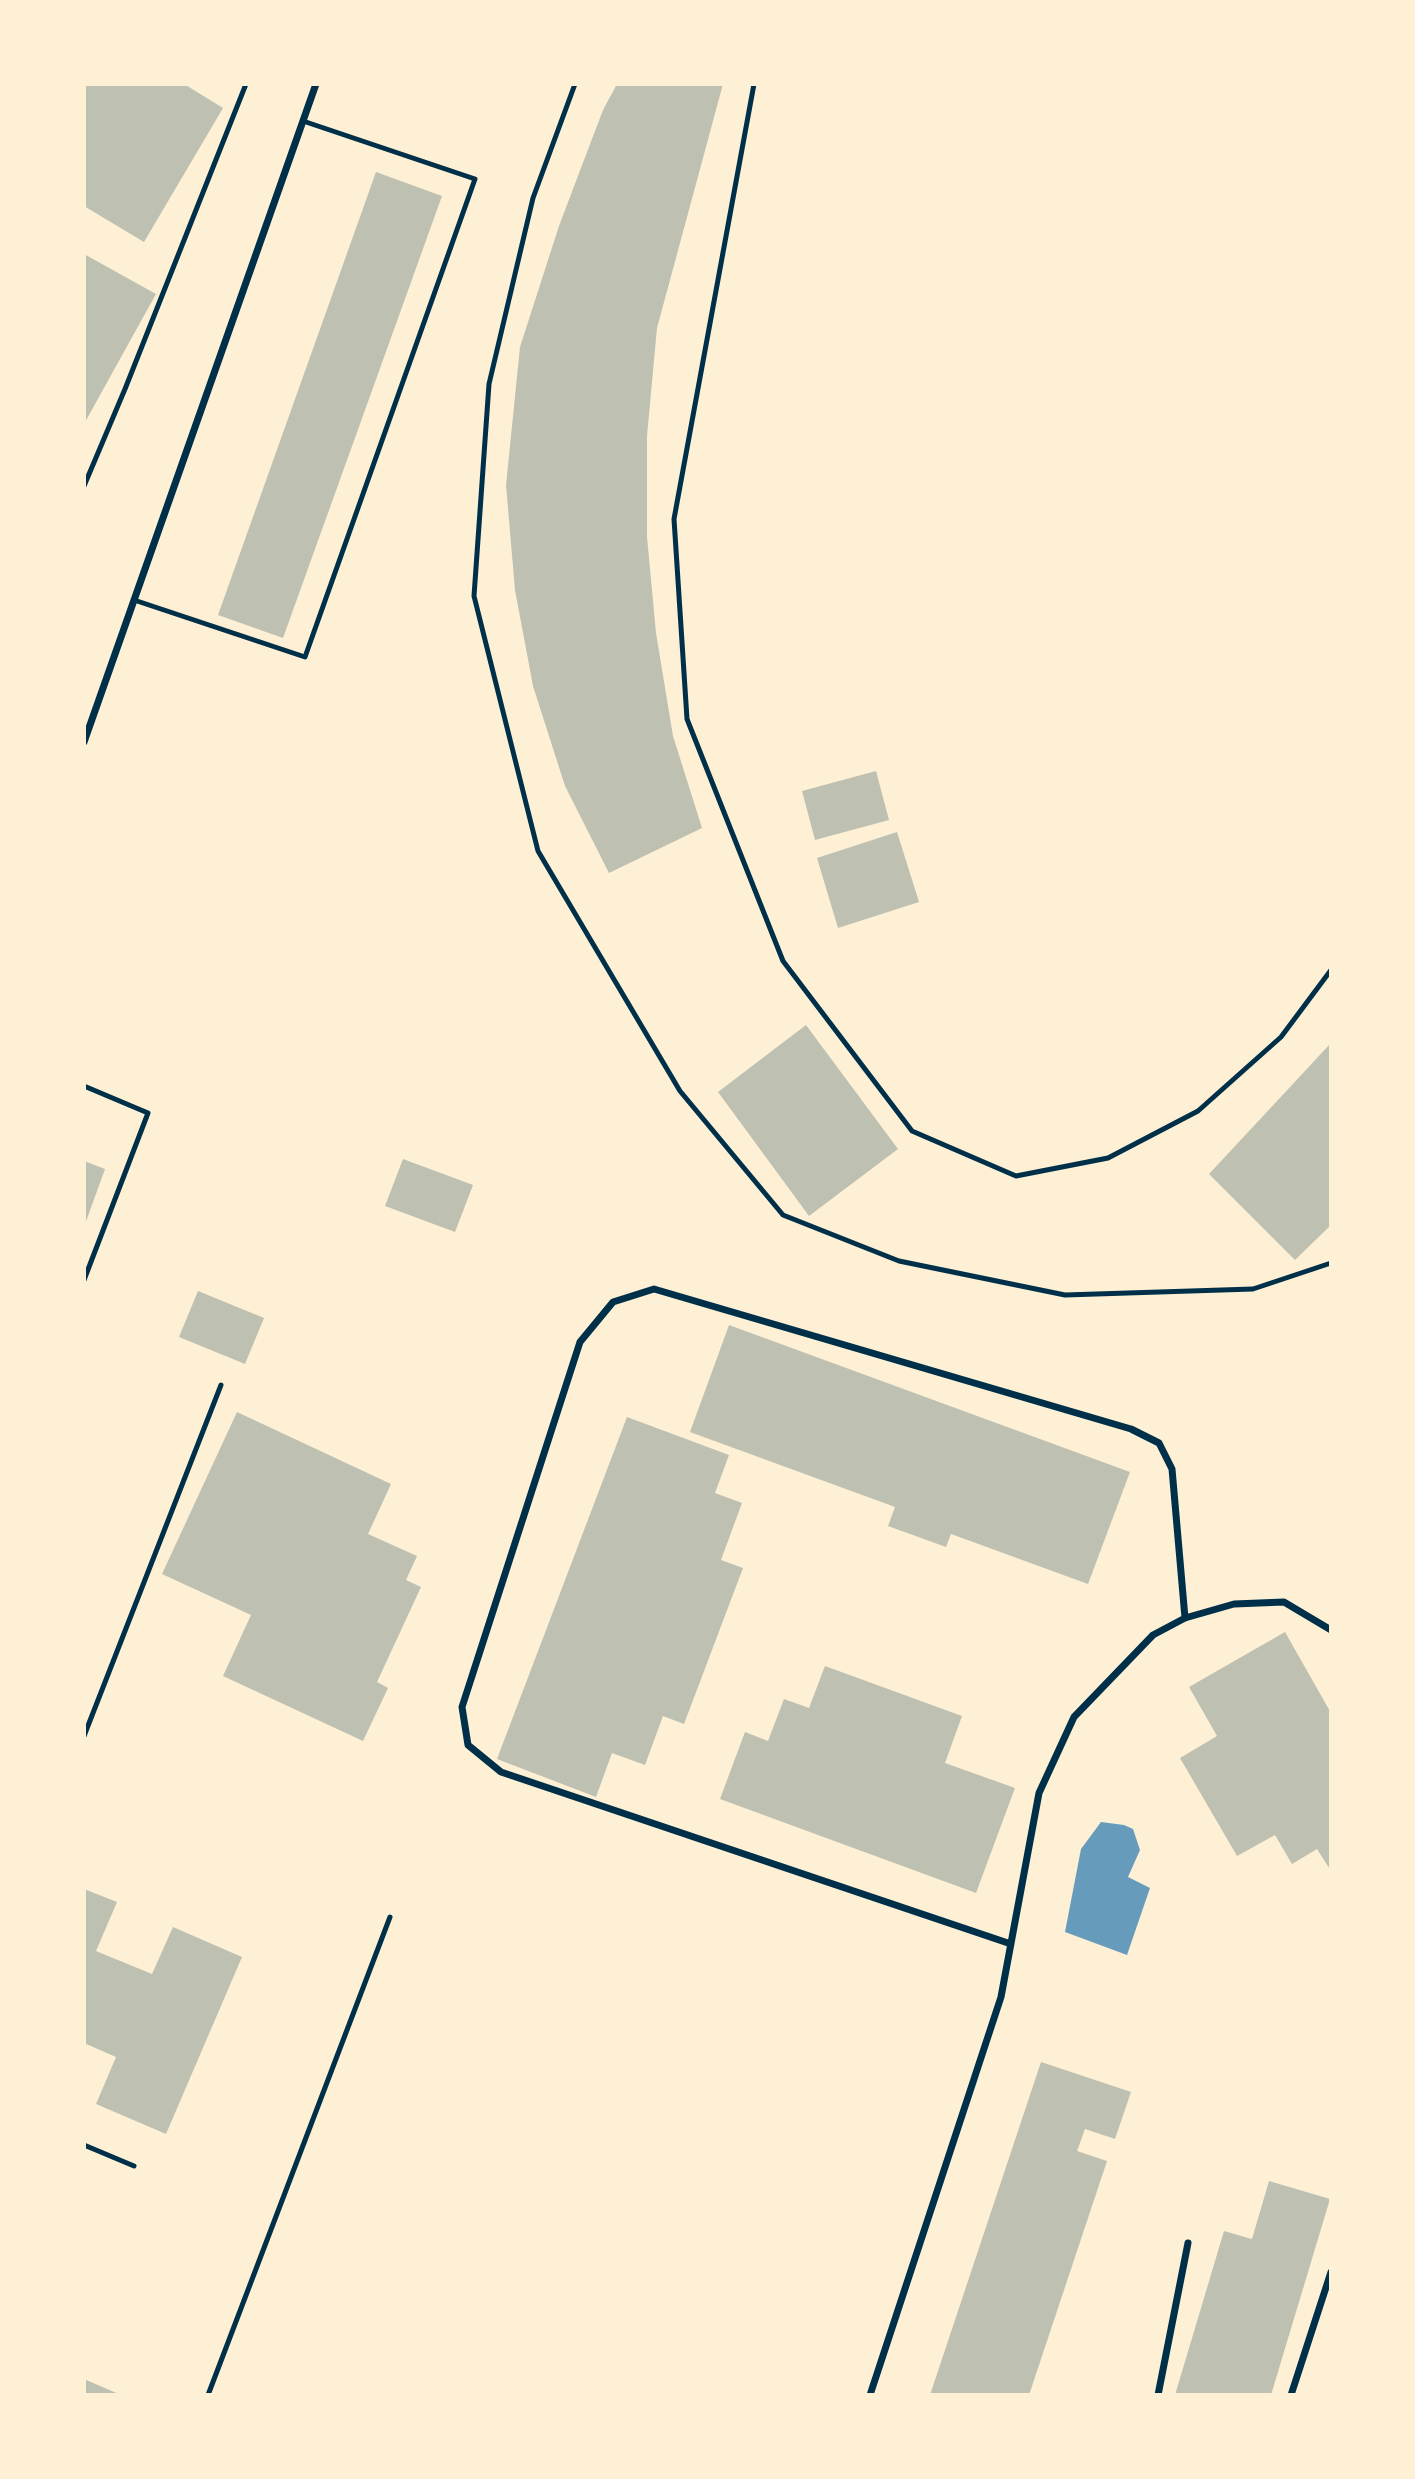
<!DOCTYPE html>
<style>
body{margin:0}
#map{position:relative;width:1415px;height:2479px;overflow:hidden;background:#fdf0d5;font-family:"Archivo Narrow",sans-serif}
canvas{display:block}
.frame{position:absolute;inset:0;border:86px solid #fdf0d5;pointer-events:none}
</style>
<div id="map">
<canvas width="1415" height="2479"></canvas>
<div class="frame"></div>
</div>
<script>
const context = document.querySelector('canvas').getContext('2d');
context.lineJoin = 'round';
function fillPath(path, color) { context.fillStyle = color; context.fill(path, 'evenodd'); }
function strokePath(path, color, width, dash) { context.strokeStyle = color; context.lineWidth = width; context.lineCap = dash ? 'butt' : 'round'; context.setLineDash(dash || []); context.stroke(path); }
const water = new Path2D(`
 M1101 1822 1124 1825 1133 1829 1140 1850 1128 1877 1150 1888 1127 1955 1065 1932 1081 1849Z`);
const building = new Path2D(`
 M84 84H184L223 108 144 242 84 206Z
 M617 84H723L657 328 647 436V537L656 633 673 736 702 828 609 873 565 786 533 686 515 590 506 485 520 347 559 226 603 110Z
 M376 172 442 196 283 638 218 615Z
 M84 254 156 294 84 424Z
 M876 771 889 820 815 840 802 791Z
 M897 832 919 902 838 928 817 858Z
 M806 1025 898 1149 809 1216 718 1092Z
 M1331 1043V1225L1295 1260 1209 1174Z
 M403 1159 473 1185 455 1232 385 1206Z
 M84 1161 105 1169 84 1227Z
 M198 1291 264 1318 245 1364 179 1337Z
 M729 1325 1130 1472 1088 1584 951 1534 946 1547 888 1526 895 1507 690 1432Z
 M237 1412 391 1484 368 1534 417 1556 406 1580 421 1587 377 1682 388 1688 363 1741 223 1676 251 1615 162 1574Z
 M627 1417 729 1455 715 1493 742 1503 721 1560 743 1568 684 1724 663 1716 645 1765 612 1753 596 1797 497 1759Z
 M1285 1632 1331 1713V1871L1317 1849 1292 1864 1275 1835 1237 1856 1180 1758 1217 1736 1189 1687Z
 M825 1666 962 1716 945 1763 1015 1788 976 1893 720 1799 745 1732 768 1741 784 1699 809 1708Z
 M84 1889 117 1902 96 1951 152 1974 173 1927 242 1957 166 2134 96 2104 116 2057 84 2043Z
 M1041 2062 1131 2092 1115 2139 1085 2129 1077 2151 1107 2161 1029 2395H930Z
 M1269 2181 1330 2199 1271 2395H1175L1224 2231 1252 2239Z
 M84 2379 121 2395H84Z`);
const service = new Path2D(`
 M575 84 533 198 489 384 474 596 538 851 680 1091 783 1215 899 1261 1065 1295 1253 1289 1331 1263
 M754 84 674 519 687 719 783 961 912 1131 1016 1176 1108 1158 1198 1111 1281 1037 1331 970
 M84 486 125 389 246 84
 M134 600 305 657 475 179 303 121
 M84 1086 148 1113 84 1280
 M84 1736 221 1385
 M84 2145 134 2166
 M208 2395 390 1917`);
const minor = new Path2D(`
 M84 742 316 84
 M1011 1944 501 1772 468 1745 462 1707 580 1342 613 1302 654 1289 1131 1429 1159 1443 1172 1469 1185 1618
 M870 2395 1001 1997 1039 1793 1074 1717 1153 1635 1185 1618 1234 1604 1284 1602 1331 1630
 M1158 2395 1188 2243
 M1291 2395 1331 2272`);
fillPath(water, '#669bbc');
fillPath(building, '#bec0b2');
strokePath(service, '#003049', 5);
strokePath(minor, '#003049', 7);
</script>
